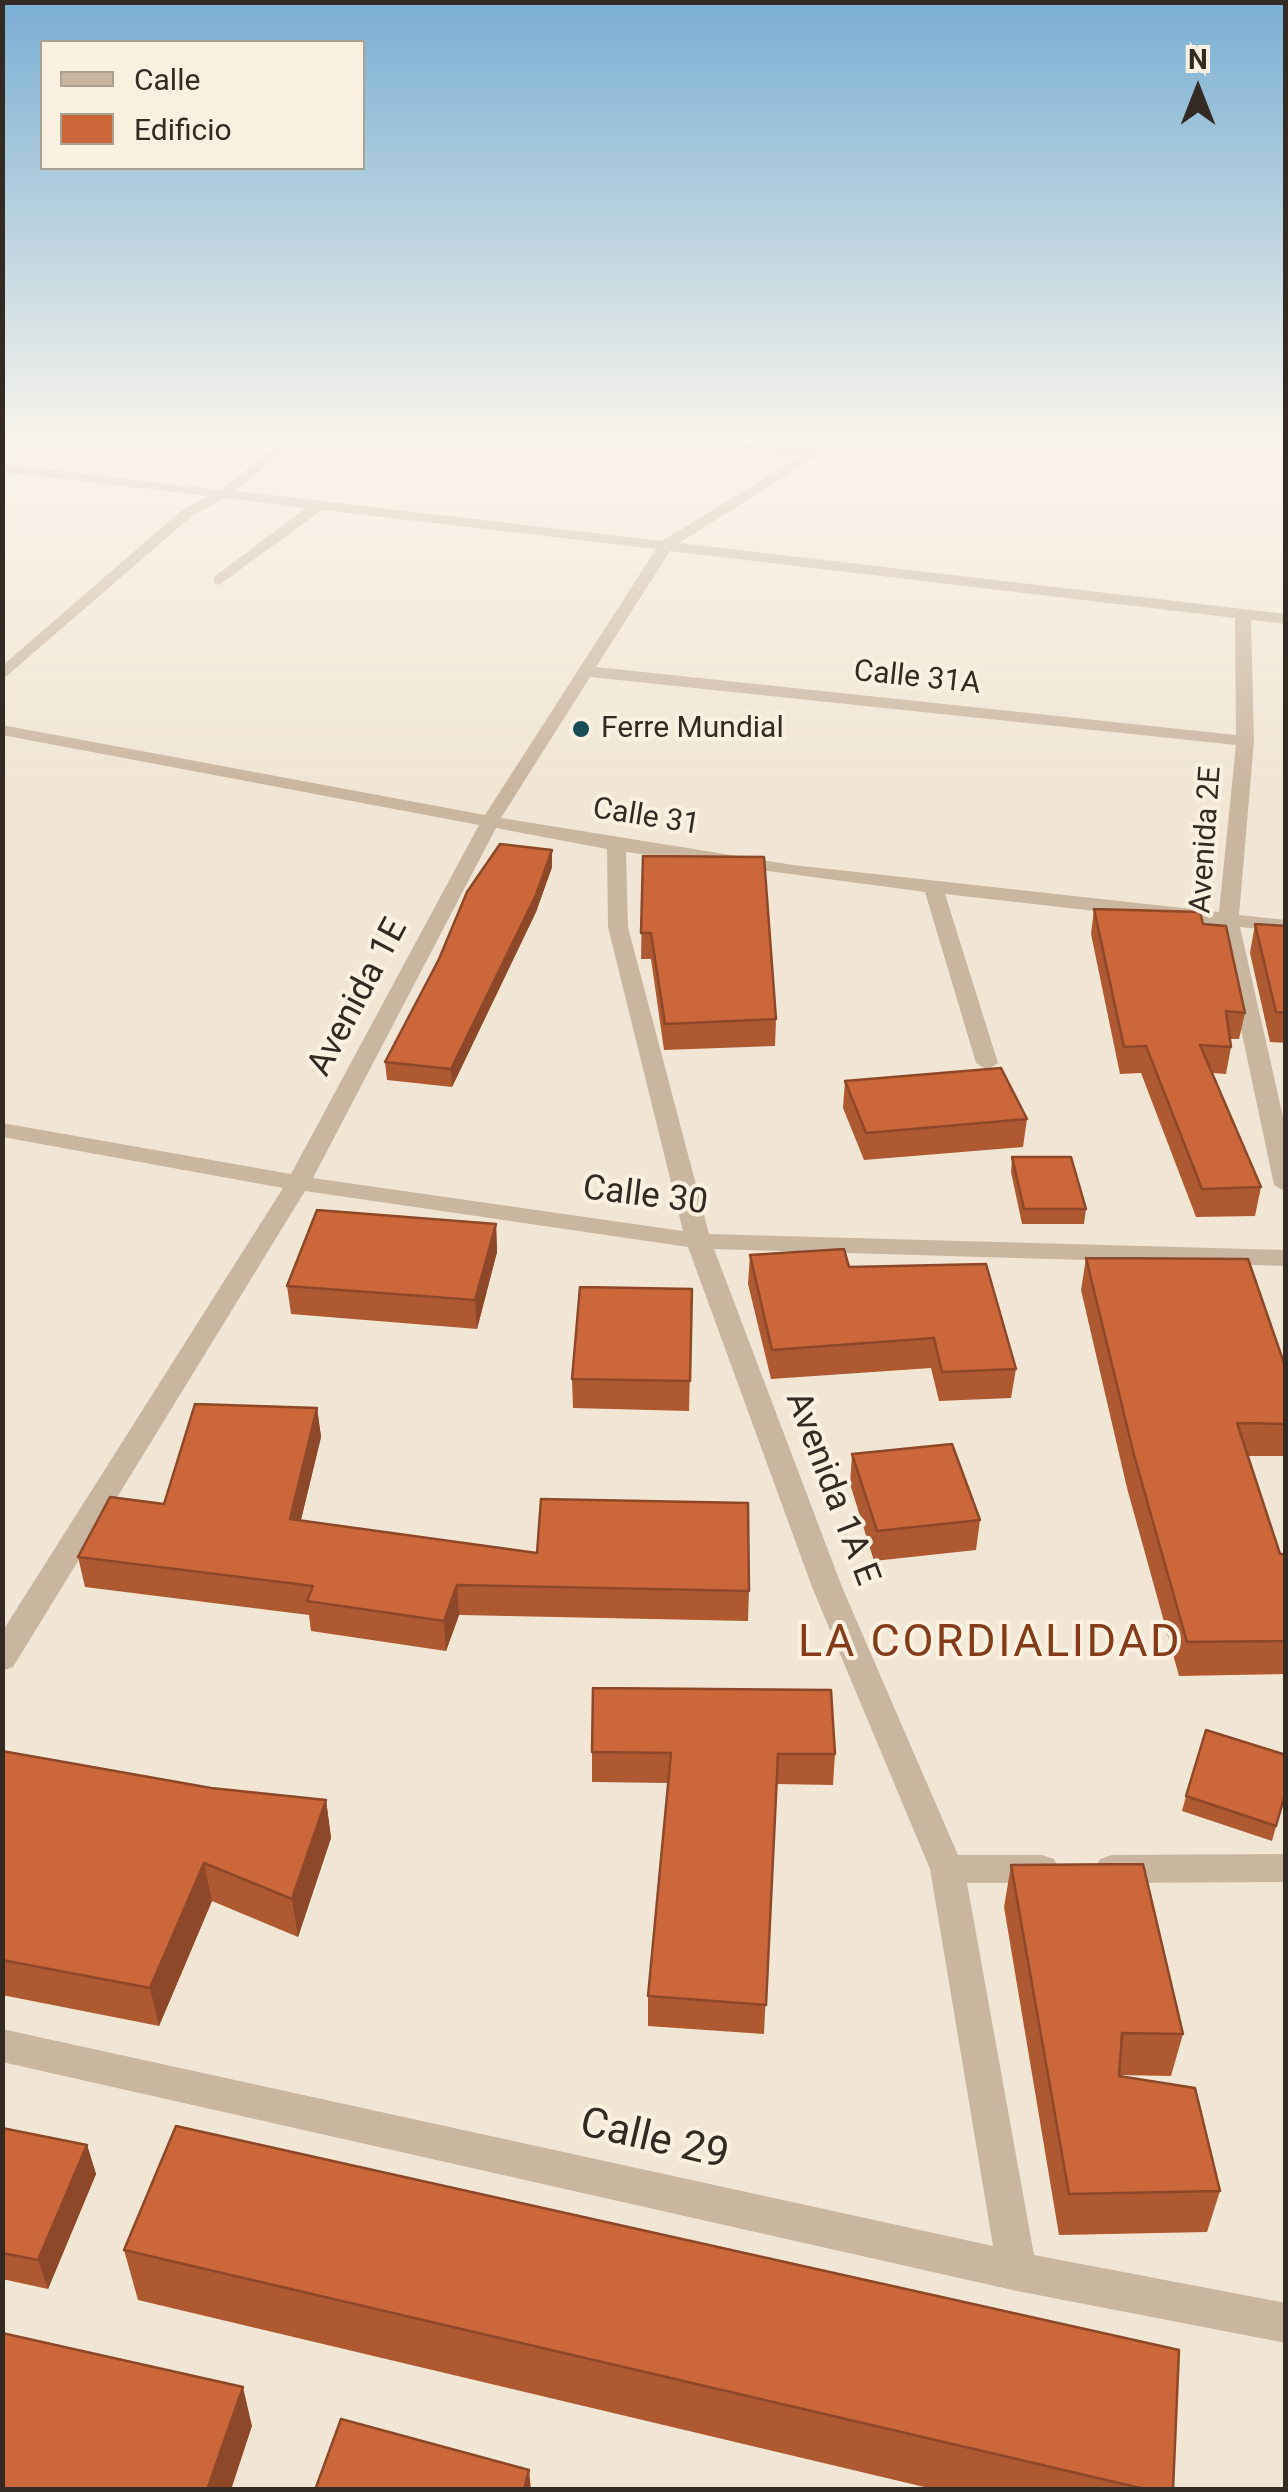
<!DOCTYPE html>
<style>
body{margin:0}
#map{position:relative;width:1288px;height:2492px;overflow:hidden;background:#f1e6d5;font-family:Roboto,sans-serif}
canvas{display:block}
.frame{position:absolute;inset:0;border:5px solid #332a24;pointer-events:none}
.legend{position:absolute;left:40px;top:40px;width:325px;height:130px;box-sizing:border-box;background:#f9f0e1;border:2px solid #aaa195;margin:0;padding:12px 18px;list-style:none;font-size:30px;color:#332a24}
.legend li{display:flex;align-items:center;gap:20px;height:50px}
.legend b{width:50px;border:2px solid #aaa195}
.north{position:absolute;left:1148px;top:40px;width:100px;height:100px;-webkit-text-stroke:8px #f9f0e1;paint-order:stroke;rotate:0deg;font-size:28px;font-weight:700;line-height:40px;text-align:center;color:#332a24}
.north::after{content:'';display:block;margin:auto;width:35px;height:45px;background:#332a24;clip-path:polygon(50% 0,100% 100%,50% 72%,0 100%)}
</style>
<div id="map">
<canvas width="1288" height="2492"></canvas>
<div class="frame"></div>
<ul class="legend">
<li><b style="height:12px;background:#c9b6a1"></b>Calle</li>
<li><b style="height:28px;background:#cb6739"></b>Edificio</li>
</ul>
<div class="north">N</div>
</div>
<script>
const c = document.querySelector('canvas').getContext('2d');
c.lineJoin = 'round';
const shape = rows => new Path2D(rows.map(r => 'M' + r).join(''));
function fillPath(path, color) { c.fillStyle = color; c.fill(path, 'evenodd'); }
function strokePath(path, color, width, dash) { c.strokeStyle = color; c.lineWidth = width; c.lineCap = dash ? 'butt' : 'round'; c.setLineDash(dash || []); c.stroke(path); }
function label(font, color, halo, rows, align = 'center') {
  c.font = font + ' Roboto,sans-serif'; c.lineWidth = 8; c.setLineDash([]); c.textBaseline = 'middle'; c.strokeStyle = halo; c.fillStyle = color; for (const [text, x, y, turn = 0] of rows) {
    c.save(); c.translate(x, y); c.rotate((+turn || 0) * Math.PI / 180); c.textAlign = isNaN(turn) ? turn : align; if (halo) c.strokeText(text, 0, 0); c.fillText(text, 0, 0); c.restore();
  }
}
fillPath(shape([
 [287,436,301,436,236,491,662,541,799,457,620,440,614,436,663,436,811,450,834,436,849,436,679,543,1286,614,1286,624,1251,620,1254,741,1239,915,1286,920,1286,932,1240,927,1286,1130,1286,1192,1274,1185,1219,925,945,894,998,1063,987,1070,976,1063,925,892,626,852,628,927,709,1234,1286,1250,1286,1266,714,1249,842,1587,958,1855,1042,1855,1054,1859,1059,1869,1054,1879,1042,1883,967,1883,1034,2255,1286,2303,1286,2343,1017,2291,2,2062,2,2029,993,2246,930,1869,812,1587,688,1247,305,1191,13,1667,2,1671,2,1632,283,1188,2,1137,2,1123,291,1174,479,825,2,735,2,725,485,815,656,549,322,510,219,585,214,583,214,577,306,508,225,498,192,516,2,680,2,666,182,510,208,496,2,472,2,464,221,490,287,436],
 [670,551,1235,618,1236,735,596,667,670,551],
 [590,677,1236,745,1219,912,793,865,501,818,590,677],
 [496,828,607,849,608,927,683,1231,313,1178,496,828],
 [1286,1854,1286,1882,1112,1883,1100,1879,1095,1869,1100,1859,1112,1855,1286,1854]
]), '#c9b6a1');
fillPath(shape([
 [643,856,776,1019,775,1046,664,1050,651,959,641,959],
 [552,867,536,912,452,1087,387,1080,385,1062],
 [1094,909,1203,924,1245,1013,1239,1039,1230,1039,1231,1047,1226,1074,1212,1073,1261,1187,1255,1216,1196,1217,1141,1073,1120,1074,1091,934],
 [1255,924,1286,926,1286,1043,1270,1042,1250,953],
 [845,1081,1027,1119,1023,1147,864,1160,843,1108],
 [1012,1157,1086,1209,1084,1224,1022,1224,1011,1172],
 [496,1224,497,1252,477,1329,291,1314,287,1286],
 [750,1255,849,1267,1016,1369,1011,1398,939,1401,931,1368,771,1379,748,1284],
 [1086,1258,1286,1369,1286,1456,1248,1456,1280,1554,1286,1554,1286,1674,1179,1676,1127,1488,1081,1290],
 [692,1289,689,1411,573,1408,572,1379],
 [317,1408,321,1437,301,1520,749,1591,748,1621,459,1615,446,1651,311,1631,309,1615,85,1587,78,1557],
 [852,1454,980,1520,976,1550,874,1561,850,1484],
 [2,1751,211,1788,326,1800,331,1838,298,1937,212,1901,159,2026,2,1995],
 [592,1752,835,1754,833,1785,776,1784,764,2034,648,2026,648,1996,668,1783,592,1782],
 [1286,1791,1272,1841,1182,1811,1186,1796],
 [1011,1865,1183,2034,1171,2076,1119,2075,1119,2076,1220,2191,1207,2232,1059,2235,1004,1907],
 [2,2128,87,2145,96,2174,48,2289,2,2279],
 [124,2250,1173,2490,937,2490,138,2300]
]), '#af5931');
fillPath(shape([
 [552,850,552,867,536,912,452,1087,451,1069],
 [496,1224,497,1252,477,1329,475,1300],
 [317,1408,321,1437,294,1548,290,1519],
 [457,1585,459,1615,446,1651,444,1621],
 [326,1800,331,1838,298,1937,292,1899],
 [204,1863,212,1901,159,2026,150,1988],
 [87,2145,96,2174,48,2289,38,2260],
 [243,2387,252,2426,231,2490,207,2490],
 [529,2470,531,2490,524,2490]
]), '#8e4828');
const building = shape([
 [500,844,552,850,536,895,451,1069,385,1062,439,959,467,892,500,844],
 [643,856,764,857,776,1019,665,1024,651,933,641,933,643,856],
 [1094,909,1200,912,1203,924,1226,926,1245,1013,1226,1011,1231,1047,1200,1045,1261,1187,1202,1189,1146,1046,1124,1047,1094,909],
 [1255,924,1286,926,1286,1013,1276,1012,1255,924],
 [1001,1068,1027,1119,866,1133,845,1081,1001,1068],
 [1012,1157,1071,1157,1086,1209,1024,1209,1012,1157],
 [317,1210,496,1224,475,1300,287,1286,317,1210],
 [844,1249,849,1267,986,1264,1016,1369,942,1372,934,1338,772,1350,750,1255,844,1249],
 [1086,1258,1248,1259,1286,1369,1286,1424,1237,1423,1280,1554,1286,1554,1286,1641,1187,1642,1134,1455,1086,1258],
 [580,1287,692,1289,690,1381,572,1379,580,1287],
 [195,1404,317,1408,290,1519,537,1553,541,1499,748,1503,749,1591,457,1585,444,1621,307,1601,313,1586,78,1557,110,1497,164,1504,195,1404],
 [952,1444,980,1520,877,1531,852,1454,952,1444],
 [593,1688,831,1690,835,1754,778,1754,766,2005,648,1996,671,1753,592,1752,593,1688],
 [1206,1730,1286,1755,1286,1791,1276,1826,1186,1796,1206,1730],
 [2,1751,211,1788,326,1800,292,1899,204,1863,150,1988,2,1960,2,1751],
 [1143,1864,1183,2034,1122,2033,1119,2076,1195,2088,1220,2191,1069,2194,1011,1865,1143,1864],
 [176,2126,1179,2350,1173,2490,1149,2490,124,2250,176,2126],
 [2,2128,87,2145,38,2260,2,2253,2,2128],
 [2,2333,243,2387,207,2490,2,2490,2,2333],
 [341,2419,529,2470,524,2490,315,2490,341,2419]
]);
fillPath(building, '#cb6739');
strokePath(building, '#8e4828', 2.5);
const sky = c.createLinearGradient(0, 0, 0, 785);
sky.addColorStop(0, '#79afd1');
sky.addColorStop(0.56, '#f9f4ec');
sky.addColorStop(1, '#f9f4ec00');
c.fillStyle = sky;
c.fillRect(0, 0, 1288, 785);
for (const [x, y, r, color] of [
 [581,729,10,"#184d55"]
]) { const dot = new Path2D(); dot.arc(x, y, r, 0, 2 * Math.PI); c.fillStyle = color; c.fill(dot); strokePath(dot, '#f9f0e1', 4); }
label('30px', '#332a24', '#f9f0e1', [
 ["Calle 31A",917,679,6],
 ["Calle 31",646,818,9],
 ["Avenida 2E",1207,840,-86]
]);
label('30px', '#332a24', '#f9f0e1', [
 ["Ferre Mundial",601,729]
], 'left');
label('35px', '#332a24', '#f9f0e1', [
 ["Avenida 1E",359,998,-62],
 ["Calle 30",645,1197,7],
 ["Avenida 1A E",831,1489,69]
]);
label('42px', '#332a24', '#f9f0e1', [
 ["Calle 29",654,2141,13]
]);
c.letterSpacing = '2.5px';
label('45px', '#853b1a', '#f9f0e1', [
 ["LA CORDIALIDAD",990,1645]
]);
c.letterSpacing = '0px';
</script>
